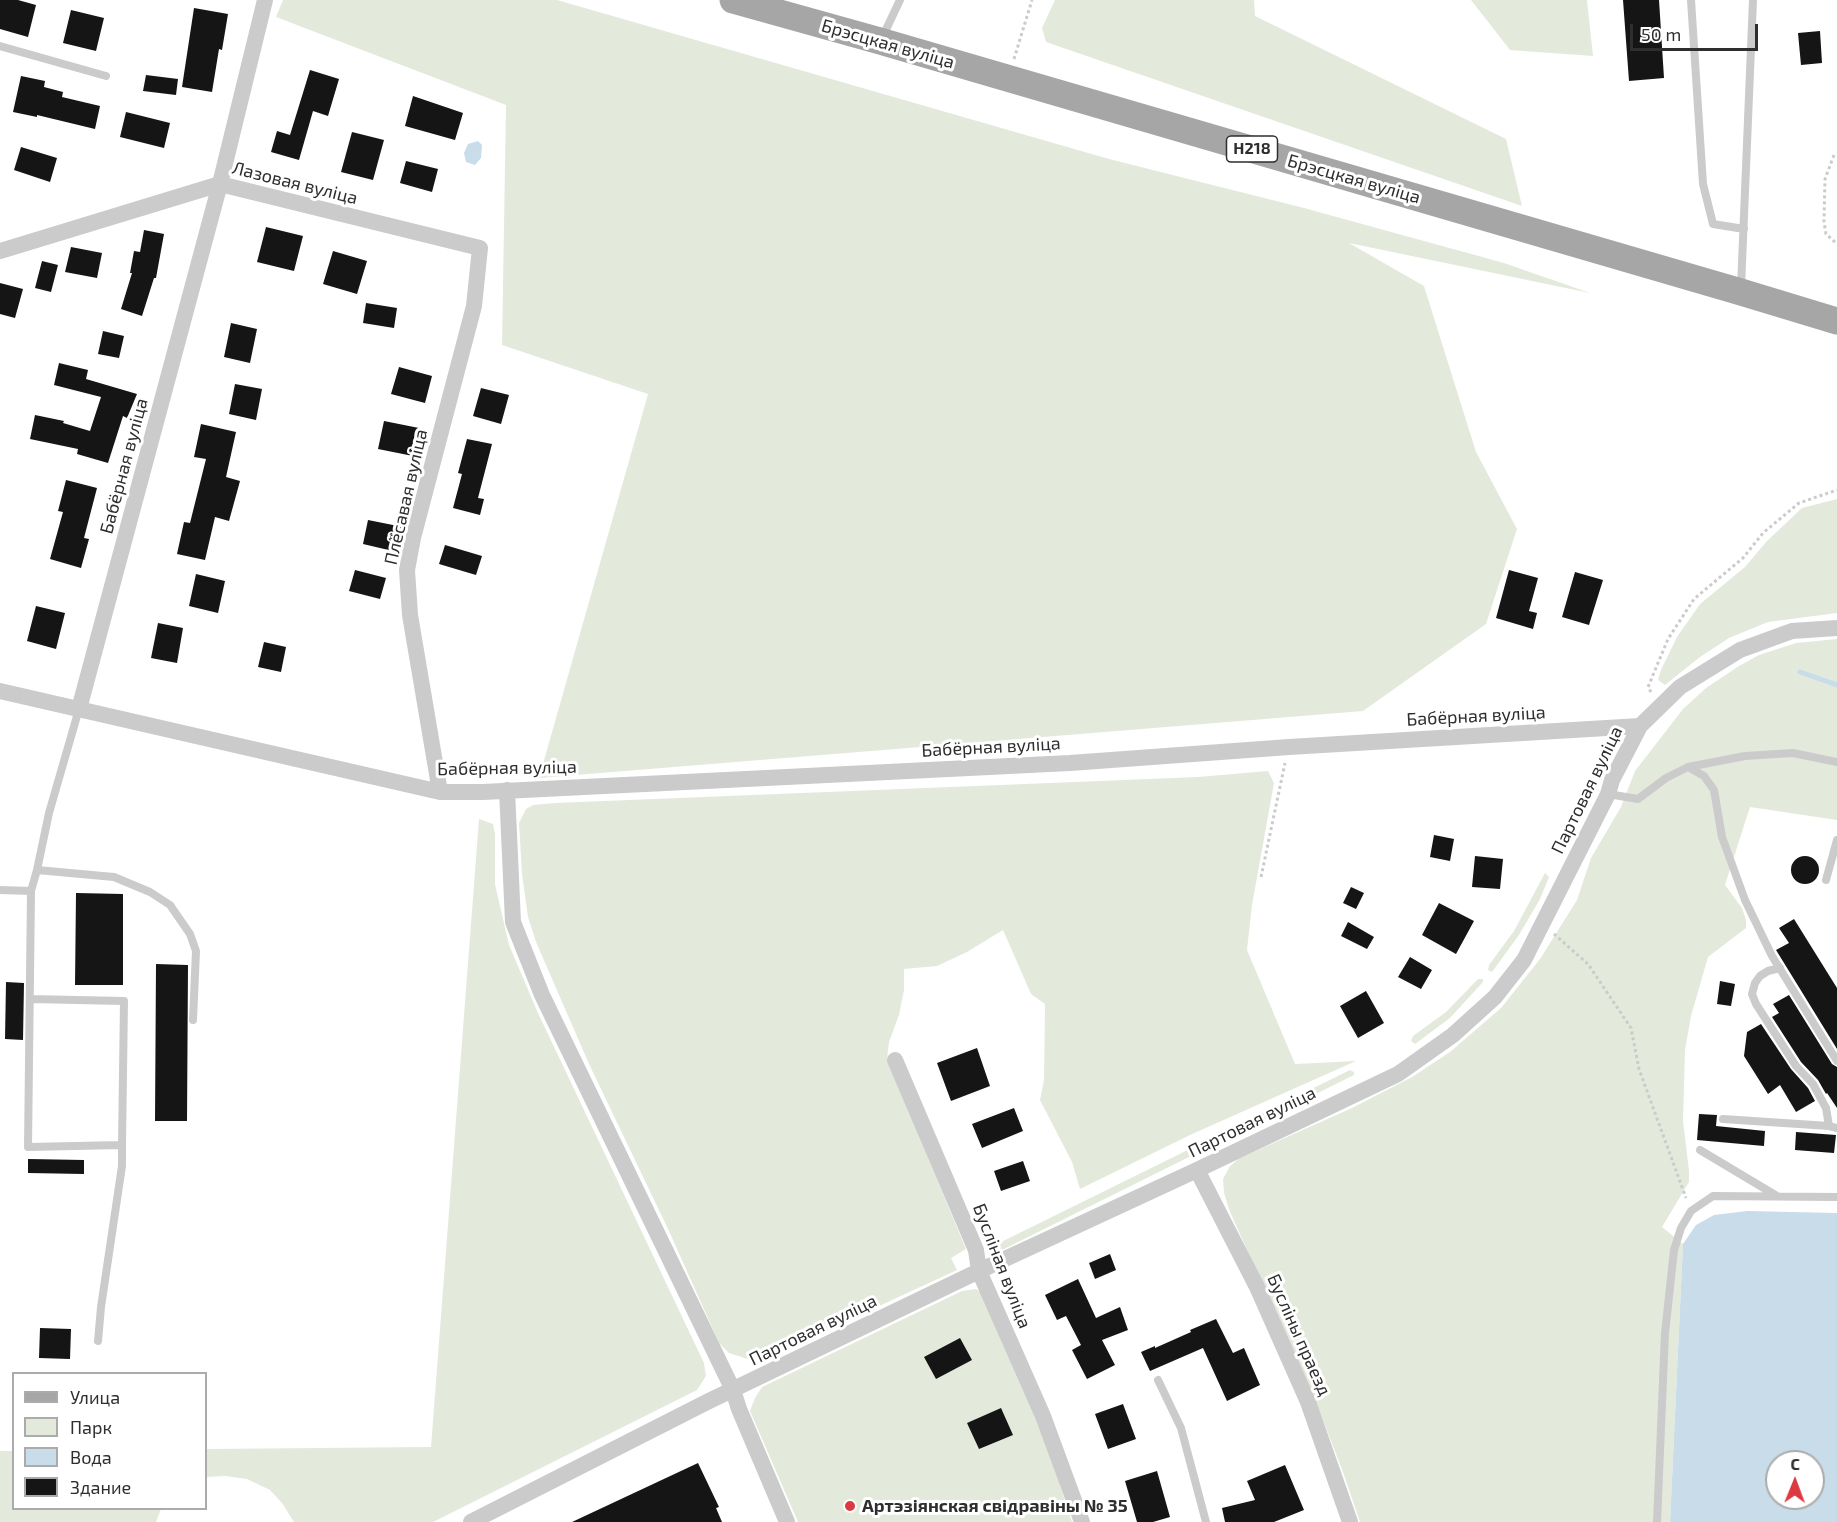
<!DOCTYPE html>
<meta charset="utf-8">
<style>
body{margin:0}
#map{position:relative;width:1837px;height:1522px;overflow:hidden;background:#fff;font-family:"Exo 2",sans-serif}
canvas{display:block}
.legend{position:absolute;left:12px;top:1372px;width:195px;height:138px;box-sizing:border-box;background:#fff;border:2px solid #ababab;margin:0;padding:8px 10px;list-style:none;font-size:18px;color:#2e2e2e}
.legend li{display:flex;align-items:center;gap:12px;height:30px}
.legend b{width:30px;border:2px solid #ababab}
.north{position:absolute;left:1765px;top:1450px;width:60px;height:60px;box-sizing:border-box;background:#fff;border:2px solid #ababab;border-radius:50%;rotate:1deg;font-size:16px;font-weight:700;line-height:24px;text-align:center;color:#2e2e2e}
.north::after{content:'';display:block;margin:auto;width:21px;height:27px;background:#db3a41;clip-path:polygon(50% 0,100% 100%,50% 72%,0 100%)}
.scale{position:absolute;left:1630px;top:24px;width:128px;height:27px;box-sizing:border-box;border:3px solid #2e2e2e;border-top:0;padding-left:8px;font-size:18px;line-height:21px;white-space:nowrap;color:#2e2e2e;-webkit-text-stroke:4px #fff;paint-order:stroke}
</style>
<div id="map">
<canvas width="1837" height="1522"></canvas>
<ul class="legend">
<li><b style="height:8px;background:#a6a6a6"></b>Улица</li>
<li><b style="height:16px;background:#e3eadc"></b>Парк</li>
<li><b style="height:16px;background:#c9dce9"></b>Вода</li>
<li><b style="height:16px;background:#151515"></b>Здание</li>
</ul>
<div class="north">С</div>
<div class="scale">50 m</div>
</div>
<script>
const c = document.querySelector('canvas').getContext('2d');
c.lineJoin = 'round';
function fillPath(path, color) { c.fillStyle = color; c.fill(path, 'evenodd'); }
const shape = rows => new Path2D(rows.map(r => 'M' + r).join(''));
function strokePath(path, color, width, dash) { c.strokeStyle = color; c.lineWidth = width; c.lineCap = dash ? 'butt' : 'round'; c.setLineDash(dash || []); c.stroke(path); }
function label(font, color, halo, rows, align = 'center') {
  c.font = font + ' "Exo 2",sans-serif'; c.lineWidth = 6; c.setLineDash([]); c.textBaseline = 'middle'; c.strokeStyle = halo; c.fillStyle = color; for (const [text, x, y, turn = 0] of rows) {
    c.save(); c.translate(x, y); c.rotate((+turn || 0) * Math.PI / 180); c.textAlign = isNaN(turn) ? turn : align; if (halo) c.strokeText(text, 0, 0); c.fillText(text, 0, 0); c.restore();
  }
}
fillPath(shape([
 [283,0,557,0,1109,159,1304,208,1504,263,1590,293,1349,243,1424,286,1476,452,1517,529,1486,624,1363,711,539,778,648,394,502,345,506,105,276,17],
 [1055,0,1254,0,1255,16,1506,139,1522,206,1046,42,1042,28],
 [1471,0,1587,0,1593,56,1510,50],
 [1837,499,1837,613,1768,622,1729,638,1700,657,1665,685,1658,680,1661,670,1677,637,1700,604,1745,567,1767,541,1802,508],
 [1837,639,1837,820,1750,807,1725,885,1742,908,1746,920,1746,928,1708,957,1691,1016,1685,1050,1683,1121,1689,1171,1689,1182,1662,1227,1683,1244,1670,1522,1360,1522,1343,1472,1317,1405,1230,1212,1224,1193,1223,1179,1230,1166,1240,1158,1352,1108,1412,1077,1450,1052,1501,1008,1540,959,1577,900,1591,858,1621,807,1635,771,1683,709,1706,688,1739,666,1759,655,1796,643],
 [1268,771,1274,783,1252,905,1247,950,1295,1064,1356,1061,1190,1135,1080,1189,1072,1162,1040,1100,1044,1080,1045,1004,1031,994,1003,930,967,952,937,966,904,969,904,990,899,1015,889,1042,887,1059,966,1249,951,1258,957,1270,769,1357,754,1361,729,1353,719,1343,669,1231,589,1064,536,942,528,917,522,874,519,823,526,809,533,805,555,803,1198,777],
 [479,819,493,824,495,834,495,884,509,945,538,1013,704,1363,706,1376,697,1390,433,1522,294,1522,282,1503,270,1490,247,1479,225,1476,206,1477,206,1449,431,1447],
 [1545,873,1549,877,1540,899,1519,935,1492,972,1488,970,1489,965,1514,931],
 [1478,979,1483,979,1483,982,1450,1018,1415,1044,1411,1041,1413,1036,1446,1012],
 [1350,1070,1354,1072,1354,1075,1004,1249,995,1251,987,1249],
 [976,1289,982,1293,1041,1427,1072,1522,798,1522,750,1411,755,1398,762,1387,962,1291],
 [0,1451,13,1451,14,1508,161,1509,156,1522,0,1522]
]), '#e3eadc');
fillPath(shape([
 [478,141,482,145,481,158,475,165,466,162,464,153,468,144],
 [1747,1211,1837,1213,1837,1522,1670,1522,1683,1244,1696,1225,1714,1215],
 [1777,1462,1813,1462,1813,1498,1777,1498]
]), '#c9dce9');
strokePath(shape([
 [1800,672,1837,685]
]), '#c9dce9', 5);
fillPath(shape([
 [0,0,18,0,36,5,28,37,0,29],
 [1623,0,1659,0,1664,78,1629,81],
 [194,8,228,14,222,50,219,49,212,92,182,87],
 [71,10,104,18,96,51,63,43],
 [1820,31,1822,63,1801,65,1798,33],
 [310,70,339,79,328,116,313,111,299,160,271,152,277,131,290,135],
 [146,75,178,79,176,95,143,91],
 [21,76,45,81,44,87,63,92,62,97,100,106,95,129,37,115,37,117,13,112],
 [413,96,463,113,455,140,405,126],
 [126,112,170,123,164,148,120,137],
 [352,132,384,140,373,180,341,172],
 [21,147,57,158,50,182,14,170],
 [406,161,438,169,432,192,400,183],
 [266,227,303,236,294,271,257,262],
 [144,230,164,234,156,278,154,278,142,316,121,309,132,273,130,273,134,251,140,252],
 [71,247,102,253,97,278,65,272],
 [333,251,367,261,357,294,323,284],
 [42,261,58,265,51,292,35,288],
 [0,283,23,289,15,318,0,314],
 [366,303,397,308,394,328,363,323],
 [231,323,257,329,250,363,224,357],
 [103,331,124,336,119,358,98,354],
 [59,363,88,370,86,379,137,394,127,418,123,416,108,463,77,454,78,449,30,439,35,415,64,421,63,423,90,431,101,397,54,385],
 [399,367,432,376,425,403,391,394],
 [235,384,262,389,256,420,229,414],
 [481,388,509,395,501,424,473,416],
 [384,421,419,428,413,456,378,449],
 [201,424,236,432,226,477,240,481,229,521,215,517,205,560,177,554,184,522,190,523,206,459,194,457],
 [467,439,492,444,478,498,484,499,480,515,453,508,462,474,458,473],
 [66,480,97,488,84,538,89,539,81,568,50,559,63,512,58,511],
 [368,520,403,527,397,552,363,544],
 [445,545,482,556,476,575,439,564],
 [355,570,386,578,380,599,349,591],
 [1509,570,1538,578,1529,611,1537,613,1533,629,1496,618],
 [1575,572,1603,580,1589,625,1562,617],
 [196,574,225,581,218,613,189,606],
 [36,606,65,613,56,649,27,641],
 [158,623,183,628,177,663,151,658],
 [264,642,286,647,281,672,258,667],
 [1434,835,1454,839,1450,861,1430,857],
 [1475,856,1503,859,1500,889,1472,887],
 '1791 870a14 14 0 1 1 28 0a14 14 0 1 1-28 0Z',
 [1351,887,1364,893,1356,909,1343,903],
 [76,893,123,894,123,985,75,985],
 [1439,903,1474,921,1456,954,1422,935],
 [1794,919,1837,988,1837,1049,1776,950,1789,943,1779,928],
 [1348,922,1374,937,1367,949,1341,936],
 [1410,957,1432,970,1421,989,1398,977],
 [156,964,188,965,187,1121,155,1121],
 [1720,981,1735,984,1731,1006,1717,1004],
 [6,982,24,983,23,1040,5,1039],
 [1366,991,1384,1023,1358,1038,1340,1006],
 [1789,995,1832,1064,1837,1067,1837,1108,1827,1093,1826,1094,1818,1080,1801,1062,1772,1017,1779,1013,1773,1004],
 [1761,1024,1791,1069,1808,1088,1815,1101,1796,1112,1780,1085,1768,1094,1744,1056,1747,1032],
 [977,1048,990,1086,951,1101,937,1063],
 [1014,1108,1023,1131,982,1148,972,1124],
 [1699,1114,1717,1115,1716,1126,1765,1131,1764,1146,1697,1140],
 [1796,1132,1836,1135,1834,1153,1795,1150],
 [28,1159,84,1160,84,1174,28,1173],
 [1023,1161,1030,1181,1001,1191,994,1171],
 [1110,1254,1116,1270,1095,1279,1089,1263],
 [1078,1279,1096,1318,1120,1307,1128,1330,1102,1340,1115,1365,1087,1379,1072,1350,1081,1345,1066,1316,1057,1320,1045,1295],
 [1216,1319,1233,1353,1244,1348,1260,1385,1227,1401,1203,1348,1150,1371,1141,1352,1155,1346,1155,1348,1191,1332,1190,1330],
 [40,1328,71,1329,70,1359,39,1358],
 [960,1338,972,1360,936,1379,924,1357],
 [1123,1404,1136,1439,1108,1449,1095,1414],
 [1001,1408,1013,1435,979,1449,967,1423],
 [698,1463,719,1507,716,1508,722,1522,572,1522],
 [1285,1465,1304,1510,1274,1522,1225,1522,1222,1508,1255,1500,1247,1481],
 [1157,1471,1170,1517,1153,1522,1137,1522,1125,1481]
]), '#151515');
strokePath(shape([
 [1014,59,1032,0],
 [1834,155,1825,179,1824,222,1826,234,1837,244],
 [1651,692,1648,687,1668,639,1694,599,1743,558,1763,533,1799,503,1837,490],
 [1261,877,1285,763],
 [1554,934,1588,964,1631,1028,1639,1069,1686,1198]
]), '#cbcbcb', 3, [3, 3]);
strokePath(shape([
 [1691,0,1703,184,1713,224,1744,229],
 [882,38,900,0],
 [0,46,106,76],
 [1741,287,1753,0],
 [79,709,49,813,37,870,31,891,28,1147,122,1145,122,1166,101,1307,98,1341],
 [1688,767,1704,776,1714,790,1722,837,1745,900,1772,956,1837,1061],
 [1608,794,1638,799,1666,778,1688,767,1745,756,1793,753,1837,762],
 [37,870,114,877,150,892,170,905,190,934,196,951,193,1020],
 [1826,880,1837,840],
 [0,890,31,891],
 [1780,968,1768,971,1760,976,1755,983,1752,994,1756,1004,1796,1066,1813,1084,1826,1108,1829,1126],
 [30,999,124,1001,122,1145],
 [1723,1119,1829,1126,1837,1128],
 [1700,1150,1777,1196],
 [1158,1380,1181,1428,1206,1522],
 [1657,1522,1665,1333,1674,1250,1681,1228,1691,1211,1713,1196,1837,1197]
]), '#cbcbcb', 8);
strokePath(shape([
 [0,251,220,184,480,248,474,306,413,538,407,570,410,615,440,792],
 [0,691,440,792,483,792,1070,763,1289,747,1640,726],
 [79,709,220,184,265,0],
 [507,790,513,922,542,995,733,1390,739,1409,787,1522],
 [895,1060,976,1250,979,1271,1043,1416,1082,1522],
 [1197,1170,1257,1287,1308,1402,1350,1522],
 [471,1522,709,1401,979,1271,1197,1170,1398,1074,1453,1035,1495,997,1524,960,1608,794,1612,780,1640,726,1680,687,1740,650,1792,631,1837,628]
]), '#cbcbcb', 16);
strokePath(shape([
 [733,0,880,41,1741,292,1837,321]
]), '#a6a6a6', 27);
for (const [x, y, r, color] of [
 [850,1506,6,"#db3a41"]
]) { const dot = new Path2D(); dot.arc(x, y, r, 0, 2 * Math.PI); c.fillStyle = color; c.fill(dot); strokePath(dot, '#fff', 2); }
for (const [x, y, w] of [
 [1252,149,51]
]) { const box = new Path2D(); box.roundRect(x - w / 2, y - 13, w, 26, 4.5); c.fillStyle = '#fff'; c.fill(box); strokePath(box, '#2e2e2e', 1.5); }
label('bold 16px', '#2e2e2e', null, [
 ["Н218",1252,149]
]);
label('18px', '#2e2e2e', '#fff', [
 ["Брэсцкая вуліца",888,44,16],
 ["Брэсцкая вуліца",1354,179,16],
 ["Лазовая вуліца",295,183,14],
 ["Бабёрная вуліца",124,466,-75],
 ["Плёсавая вуліца",406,497,-77],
 ["Бабёрная вуліца",1476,716,-3],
 ["Бабёрная вуліца",991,747,-3],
 ["Бабёрная вуліца",507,768,-1],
 ["Партовая вуліца",1587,790,-64],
 ["Партовая вуліца",1252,1122,-26],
 ["Бусліная вуліца",1002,1266,69],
 ["Партовая вуліца",813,1330,-26],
 ["Бусліны праезд",1299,1335,66]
]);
label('bold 18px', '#2e2e2e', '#fff', [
 ["Артэзіянская свідравіны № 35",862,1506]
], 'left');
</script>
